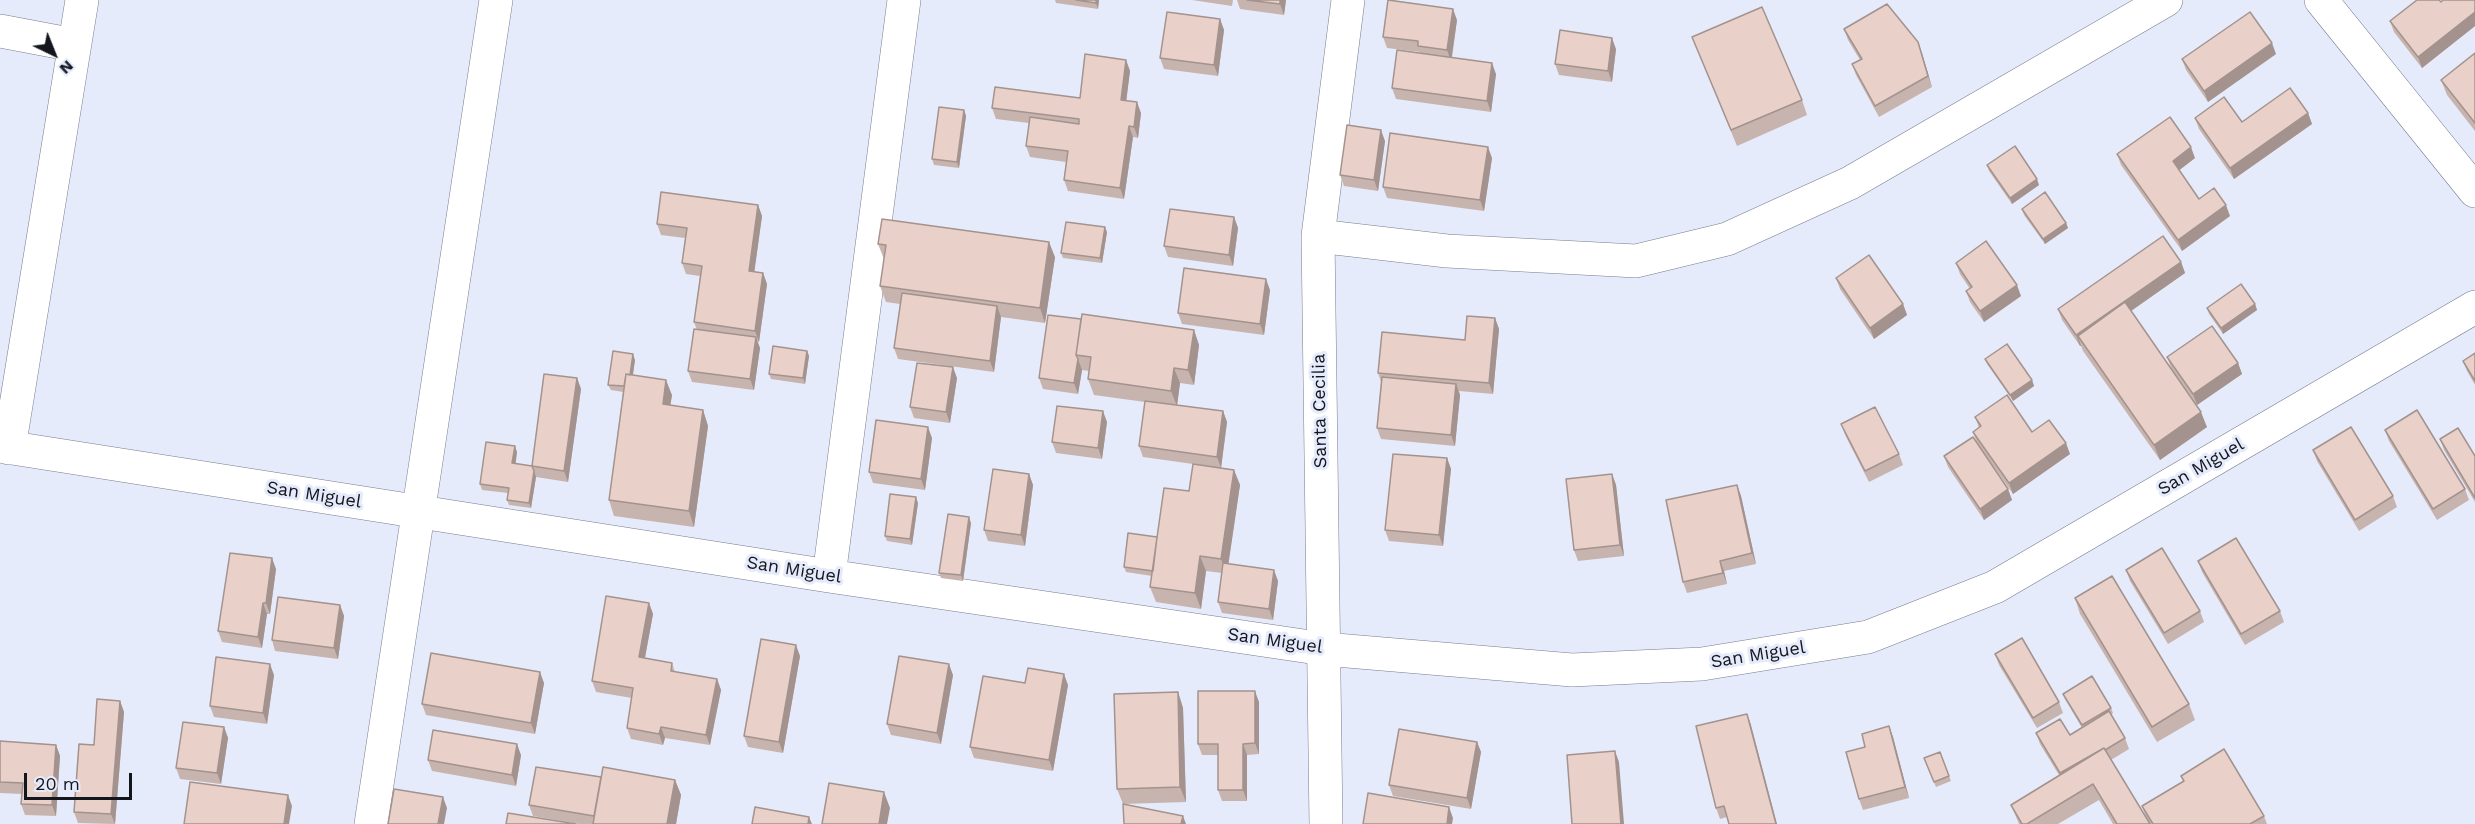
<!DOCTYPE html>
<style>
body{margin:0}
#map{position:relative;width:2475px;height:824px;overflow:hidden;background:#e6ebfc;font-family:"Work Sans",sans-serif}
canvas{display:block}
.north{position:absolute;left:24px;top:24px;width:60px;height:60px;-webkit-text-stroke:4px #e6ebfc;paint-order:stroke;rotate:137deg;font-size:16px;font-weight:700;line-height:24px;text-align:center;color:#14161d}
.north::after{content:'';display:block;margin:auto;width:21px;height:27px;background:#14161d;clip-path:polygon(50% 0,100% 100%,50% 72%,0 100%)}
.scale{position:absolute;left:24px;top:773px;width:108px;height:27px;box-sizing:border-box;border:3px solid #14161d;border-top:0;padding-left:8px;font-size:18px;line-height:21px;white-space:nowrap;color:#14161d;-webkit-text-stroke:4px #e6ebfc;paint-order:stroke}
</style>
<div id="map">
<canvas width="2475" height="824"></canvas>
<div class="north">N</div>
<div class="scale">20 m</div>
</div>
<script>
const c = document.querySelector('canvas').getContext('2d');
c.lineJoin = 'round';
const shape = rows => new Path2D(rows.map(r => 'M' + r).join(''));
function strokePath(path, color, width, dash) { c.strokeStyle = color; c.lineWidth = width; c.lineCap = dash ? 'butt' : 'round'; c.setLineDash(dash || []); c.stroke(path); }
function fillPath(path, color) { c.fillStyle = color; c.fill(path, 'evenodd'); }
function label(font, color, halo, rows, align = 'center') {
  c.font = font + ' "Work Sans",sans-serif'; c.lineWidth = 6; c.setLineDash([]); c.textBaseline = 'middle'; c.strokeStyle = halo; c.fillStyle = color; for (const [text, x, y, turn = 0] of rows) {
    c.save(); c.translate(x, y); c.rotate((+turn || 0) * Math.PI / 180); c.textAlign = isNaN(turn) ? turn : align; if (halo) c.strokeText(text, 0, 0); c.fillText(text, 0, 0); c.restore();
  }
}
const minor = shape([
 [2321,0,2475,191],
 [0,31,74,45],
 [1318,236,1447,251,1636,261,1727,239,1850,183,2166,0],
 [0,446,829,576,1324,649,1572,670,1702,664,1868,637,1995,587,2475,307],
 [9,448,82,0],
 [829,576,904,0],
 [371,824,496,0],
 [1326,824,1318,236,1348,0]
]);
strokePath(minor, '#777c8e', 34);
strokePath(minor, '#fff', 33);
fillPath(shape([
 [1055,0,1099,0,1098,9,1056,3],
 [1192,0,1233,0,1232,6],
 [1237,0,1286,0,1284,15,1240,9],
 [2475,0,2475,26,2422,68,2394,32,2390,21],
 [1220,19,1224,30,1218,76,1164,69,1160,58],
 [1457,20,1452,58,1496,74,1491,112,1396,99,1392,88,1421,54,1420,52,1387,48,1383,37],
 [1844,29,1918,42,1932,87,1879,117,1856,75,1852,64,1860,60,1848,40],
 [1692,37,1802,100,1807,115,1737,146],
 [1616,49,1612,82,1559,75,1555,64],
 [2475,53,2475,131,2447,95,2441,80],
 [2276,54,2208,102,2186,70,2182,59],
 [1126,60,1130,71,1126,101,1141,113,1138,138,1133,137,1124,199,1068,191,1064,180,1066,162,1030,157,1026,146,1029,123,996,119,992,108,1080,98],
 [964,110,966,116,959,168,934,165,932,159],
 [2308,113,2312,124,2234,179,2199,129,2195,118,2242,122],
 [1385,141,1378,191,1344,186,1340,175],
 [2117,154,2195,158,2179,170,2199,199,2230,216,2182,251,2121,165],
 [1492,158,1484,211,1387,198,1383,187],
 [1987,165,2039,185,2012,204,1989,171],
 [758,205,762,216,754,272,763,273,767,284,759,342,757,341,760,348,754,390,692,382,688,371,697,330,694,322,700,276,686,274,682,263,685,238,661,235,657,224],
 [2022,209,2066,223,2068,228,2045,244,2024,215],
 [1234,217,1238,228,1233,266,1168,257,1164,246],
 [1107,232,1102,263,1063,258,1061,253],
 [878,244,1055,257,1045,323,1001,317,994,372,898,359,894,348,900,304,886,302,880,286,884,259],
 [2181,262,2185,273,2131,311,2207,427,2160,460,2083,351,2081,346,2080,346,2062,320,2058,309],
 [1956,263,2021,296,1984,322,1970,302,1966,291,1970,289,1960,274],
 [1836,278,1903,304,1907,315,1874,339,1840,289],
 [1270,290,1264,335,1182,324,1178,313],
 [2255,304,2257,310,2223,334,2209,314,2207,308],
 [1495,318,1499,329,1493,394,1459,391,1460,395,1455,446,1381,439,1377,428,1381,382,1378,373,1465,340],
 [1081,319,1194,330,1199,345,1194,385,1180,383,1177,405,1223,411,1227,422,1221,468,1234,470,1240,485,1228,564,1278,581,1273,620,1222,613,1218,602,1222,573,1206,571,1201,609,1156,602,1150,587,1152,576,1126,572,1124,567,1157,537,1189,491,1193,464,1143,457,1139,446,1145,402,1094,395,1088,379,1089,371,1082,370,1078,394,1043,389,1039,378],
 [807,351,809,356,805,384,771,379,769,374],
 [2475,353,2475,385,2467,371,2463,361],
 [2167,357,2238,363,2242,374,2197,405,2171,368],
 [1985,359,2032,380,2034,386,2013,401,1987,364],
 [635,360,633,375,672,395,670,406,703,410,708,426,694,527,614,516,609,500,623,392,611,390,608,385],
 [577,378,581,389,568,482,536,477,531,508,509,505,507,500,508,493,482,490,480,484,517,452,515,463,532,466],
 [957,378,950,423,914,418,910,407],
 [1975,417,2032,432,2070,454,2013,494,1977,443,1973,432,1979,428],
 [1107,422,1102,459,1056,453,1052,442],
 [1841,424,1899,454,1903,465,1869,482,1845,435],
 [2385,430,2465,489,2469,500,2437,520,2389,441],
 [932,438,925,490,873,483,869,472],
 [2440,439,2475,456,2475,502,2444,450],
 [2313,450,2393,496,2397,507,2359,531,2317,461],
 [1944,456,2008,489,2012,500,1984,520,1948,467],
 [1447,458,1451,469,1443,546,1389,541,1385,530],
 [1029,474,1033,485,1025,546,988,541,984,530],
 [1612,474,1616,485,1624,556,1578,561,1574,550],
 [1737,485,1741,496,1756,564,1724,571,1727,584,1687,593,1683,582],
 [918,503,912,545,887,541,885,536],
 [971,523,963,581,941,578,939,573],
 [2198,561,2280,611,2284,622,2245,645,2202,572],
 [276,569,270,614,267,614,262,648,222,642,218,631],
 [2126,570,2200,611,2204,622,2168,644,2130,581],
 [2075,598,2189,704,2195,720,2157,742,2080,614],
 [649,603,653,614,645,658,672,663,675,672,717,679,721,690,710,745,665,738,663,745,631,739,627,728,632,698,596,692,592,681],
 [340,605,344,616,338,659,275,651,272,640],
 [1995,654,2059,702,2063,713,2037,728,1999,665],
 [800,656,783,753,748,747,744,736],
 [274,675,267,724,214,717,210,706],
 [953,675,941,744,891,735,887,724],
 [544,683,535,734,426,715,422,704],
 [1025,683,1068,685,1053,771,974,758,970,747],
 [1178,692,1183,708,1186,802,1123,804,1117,789],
 [2063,694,2111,708,2113,713,2111,715,2125,738,2129,749,2111,760,2150,824,2113,824,2099,800,2058,824,2019,824,2011,805,2059,775,2040,744,2036,733,2070,735,2082,728,2065,699],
 [120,701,124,712,115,824,78,823,74,812,94,745],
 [1259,702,1259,754,1247,755,1247,801,1222,801,1218,790,1218,755,1202,755,1198,744],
 [1747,714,1751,725,1727,817,1720,819,1716,808],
 [1889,726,1893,737,1909,798,1863,810,1859,799,1865,747],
 [224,727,228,738,221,784,180,779,176,768],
 [0,741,56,745,60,756,56,816,25,815,21,804,22,794,0,793],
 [1477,742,1481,752,1471,809,1393,796,1389,785],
 [1940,752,1951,781,1936,787,1924,758],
 [521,755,516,786,432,771,428,760],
 [2181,776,2264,816,2267,824,2150,824,2146,817,2142,806,2183,781],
 [601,777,675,780,681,795,676,824,579,824,533,816,529,805]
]), '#c8b4ae');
fillPath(shape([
 [1096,0,1099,0,1098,9,1096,3],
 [1280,0,1286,0,1284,15,1280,4],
 [1453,9,1457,20,1451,61,1447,50],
 [2475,12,2475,26,2422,68,2418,57],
 [1220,19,1224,30,1218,76,1214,65],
 [1612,38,1616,49,1612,82,1608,71],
 [1918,42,1922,53,1932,87,1928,76],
 [2272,43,2276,54,2208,102,2204,91],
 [1126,60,1130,71,1125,111,1121,100],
 [1492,63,1496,74,1491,112,1487,101],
 [1137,102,1141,113,1138,138,1134,127],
 [964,110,966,116,959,168,957,162],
 [2308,113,2312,124,2234,179,2230,168],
 [1129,126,1133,137,1124,199,1120,188],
 [1381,130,1385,141,1378,191,1374,180],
 [1488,147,1492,158,1484,211,1480,200],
 [2191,147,2195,158,2177,172,2173,161],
 [2037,179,2039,185,2012,204,2010,198],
 [758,205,762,216,753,282,749,271],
 [2226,205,2230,216,2182,251,2178,240],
 [1234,217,1238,228,1233,266,1229,255],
 [2066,223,2068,228,2045,244,2043,239],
 [1105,227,1107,232,1102,263,1100,258],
 [1049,242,1055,257,1045,323,1040,308],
 [2181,262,2185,273,2084,344,2078,336,2081,346,2080,346,2076,335],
 [763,273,767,284,759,342,755,331],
 [1266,279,1270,290,1264,335,1260,324],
 [2017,285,2021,296,1984,322,1980,311],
 [1903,304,1907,315,1874,339,1870,328],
 [2255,304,2257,310,2223,334,2221,328],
 [997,306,1001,317,994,372,990,361],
 [1495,318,1499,329,1493,394,1489,383],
 [1194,330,1199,345,1194,385,1188,370],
 [756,337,760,348,754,390,750,379],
 [807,351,809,356,805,384,803,378],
 [633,354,635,360,630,393,628,387],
 [1078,359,1082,370,1078,394,1074,383],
 [2238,363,2242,374,2197,405,2193,394],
 [953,367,957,378,950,423,946,412],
 [1174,368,1180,383,1177,406,1171,391],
 [577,378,581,389,568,482,564,471],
 [666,380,672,395,668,420,663,404],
 [2032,380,2034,386,2013,401,2010,395],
 [1456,384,1460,395,1455,446,1451,435],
 [703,410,708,426,694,527,689,511],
 [1103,411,1107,422,1102,459,1098,448],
 [1223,411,1227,422,1221,468,1217,457],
 [2201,412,2207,427,2160,460,2154,445],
 [928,427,932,438,925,490,921,479],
 [2066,443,2070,454,2013,494,2009,483],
 [515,446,517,452,515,469,512,463],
 [1447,458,1451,469,1443,546,1439,535],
 [1234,470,1240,485,1227,574,1221,559],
 [534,471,536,477,531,508,529,503],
 [1029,474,1033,485,1025,546,1021,535],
 [1612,474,1616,485,1624,556,1620,545],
 [1737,485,1741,496,1756,564,1752,553],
 [2008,489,2012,500,1984,520,1980,509],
 [916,497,918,503,912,545,910,539],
 [969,517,971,523,963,581,961,575],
 [1200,556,1206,571,1201,609,1195,593],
 [272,558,276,569,270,614,266,603],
 [1720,561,1724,571,1727,584,1723,573],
 [1274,570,1278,581,1273,620,1269,609],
 [263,603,267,614,262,648,258,637],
 [649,603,653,614,643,668,639,657],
 [340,605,344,616,338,659,334,648],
 [796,645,800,656,783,753,779,742],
 [270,664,274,675,267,724,263,713],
 [949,664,953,675,941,744,937,733],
 [540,672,544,683,535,734,531,723],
 [1064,674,1068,685,1053,771,1049,760],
 [717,679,721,690,710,745,706,735],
 [1255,691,1259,702,1259,754,1255,743],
 [1178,692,1183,708,1186,802,1180,787],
 [120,701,124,712,115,824,111,814],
 [1747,714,1751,725,1777,824,1776,824],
 [1889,726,1893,737,1909,798,1905,787],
 [224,727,228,738,221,784,217,773],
 [661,727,665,738,663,745,659,734],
 [1477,742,1481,752,1471,809,1467,798],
 [517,744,521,755,516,786,512,775],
 [1243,744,1247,755,1247,801,1243,790],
 [56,745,60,756,56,816,52,805],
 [1615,751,1619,762,1624,824,1621,824],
 [675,780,681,795,676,824,667,824],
 [884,792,890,808,887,824,879,824],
 [288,795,292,806,289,824,284,824],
 [443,797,447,808,444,824,438,824],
 [1449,807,1453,818,1452,824,1447,824],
 [1183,816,1186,824,1181,824],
 [809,817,812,824,808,824]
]), '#a3928d');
const building = shape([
 [1076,0,1096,0,1096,3,1076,0],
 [1247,0,1280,0,1280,4,1247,0],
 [1388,0,1453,9,1447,50,1418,46,1418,41,1383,37,1388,0],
 [2417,0,2439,0,2441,2,2443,0,2475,0,2475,12,2418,57,2390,21,2417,0],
 [1887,4,1918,42,1928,76,1875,106,1852,64,1862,59,1844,29,1887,4],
 [1762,7,1802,100,1731,130,1692,37,1762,7],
 [1167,12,1220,19,1214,65,1160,58,1167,12],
 [2250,12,2272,43,2204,91,2182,59,2250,12],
 [1560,30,1612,38,1608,71,1555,64,1560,30],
 [1397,50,1492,63,1487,101,1392,88,1397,50],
 [2475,53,2475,123,2441,80,2475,53],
 [1085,54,1126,60,1121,100,1137,102,1134,127,1129,126,1120,188,1064,180,1068,151,1026,146,1030,117,1079,124,1079,119,992,108,995,87,1080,98,1085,54],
 [2290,88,2308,113,2230,168,2195,118,2224,97,2242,122,2290,88],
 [939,107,964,110,957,162,932,159,939,107],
 [2170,117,2191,147,2173,161,2199,199,2214,188,2226,205,2178,240,2117,154,2170,117],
 [1347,125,1381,130,1374,180,1340,175,1347,125],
 [1390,133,1488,147,1480,200,1383,187,1390,133],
 [2015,146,2037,179,2010,198,1987,165,2015,146],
 [661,192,758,205,749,271,763,273,755,331,694,322,702,266,682,263,687,228,657,224,661,192],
 [2045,192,2066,223,2043,239,2022,209,2045,192],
 [1170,209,1234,217,1229,255,1164,246,1170,209],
 [882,219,1049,242,1040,308,880,286,886,245,878,244,882,219],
 [1066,222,1105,227,1100,258,1061,253,1066,222],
 [2163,236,2181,262,2076,335,2058,309,2163,236],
 [1986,241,2017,285,1980,311,1966,291,1972,287,1956,263,1986,241],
 [1869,255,1903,304,1870,328,1836,278,1869,255],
 [1184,268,1266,279,1260,324,1178,313,1184,268],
 [2241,284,2255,304,2221,328,2207,308,2241,284],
 [902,293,997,306,990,361,894,348,902,293],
 [2125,302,2201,412,2154,445,2078,336,2125,302],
 [1082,314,1194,330,1188,370,1174,368,1171,391,1088,379,1091,357,1076,355,1082,314],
 [1048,315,1081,319,1076,355,1078,359,1074,383,1039,378,1048,315],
 [1467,316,1495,318,1489,383,1378,373,1382,332,1465,340,1467,316],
 [2212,326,2238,363,2193,394,2167,357,2212,326],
 [694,329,756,337,750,379,688,371,694,329],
 [2007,344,2032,380,2010,395,1985,359,2007,344],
 [773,346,807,351,803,378,769,374,773,346],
 [613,351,633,354,630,375,626,374,624,386,608,385,613,351],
 [2475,353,2475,381,2463,361,2475,353],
 [917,363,953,367,946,412,910,407,917,363],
 [544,374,577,378,564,471,532,466,544,374],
 [626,374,666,380,663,404,703,410,689,511,609,500,626,374],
 [1382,377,1456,384,1451,435,1377,428,1382,377],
 [2007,395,2032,432,2049,420,2066,443,2009,483,1973,432,1981,426,1975,417,2007,395],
 [1145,401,1223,411,1217,457,1139,446,1145,401],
 [1057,406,1103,411,1098,448,1052,442,1057,406],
 [1875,407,1899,454,1865,471,1841,424,1875,407],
 [2417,410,2465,489,2433,509,2385,430,2417,410],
 [876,420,928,427,921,479,869,472,876,420],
 [2351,427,2393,496,2355,520,2313,450,2351,427],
 [2458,428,2475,456,2475,498,2440,439,2458,428],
 [1973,437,2008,489,1980,509,1944,456,1973,437],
 [486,442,515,446,512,463,532,466,534,471,529,503,507,500,509,488,480,484,486,442],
 [1393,454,1447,458,1439,535,1385,530,1393,454],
 [1193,464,1234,470,1221,559,1200,556,1195,593,1150,587,1164,488,1189,491,1193,464],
 [993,469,1029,474,1021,535,984,530,993,469],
 [1612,474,1620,545,1574,550,1566,479,1612,474],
 [1737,485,1752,553,1720,561,1723,573,1683,582,1666,500,1737,485],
 [890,494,916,497,910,539,885,536,890,494],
 [948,514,969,517,961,575,939,573,948,514],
 [1128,533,1157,537,1153,571,1124,567,1128,533],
 [2236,538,2280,611,2241,634,2198,561,2236,538],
 [2162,548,2200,611,2164,633,2126,570,2162,548],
 [230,553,272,558,266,603,263,603,258,637,218,631,230,553],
 [1223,563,1274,570,1269,609,1218,602,1223,563],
 [2112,576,2189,704,2152,727,2075,598,2112,576],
 [606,596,649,603,639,657,672,663,671,671,717,679,706,735,661,727,659,734,627,728,633,688,592,681,606,596],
 [278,597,340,605,334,648,272,640,278,597],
 [2022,638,2059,702,2033,718,1995,654,2022,638],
 [761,639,796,645,779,742,744,736,761,639],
 [431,653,540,672,531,723,422,704,431,653],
 [899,656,949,664,937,733,887,724,899,656],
 [216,657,270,664,263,713,210,706,216,657],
 [1028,668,1064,674,1049,760,970,747,983,676,1025,683,1028,668],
 [2092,676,2111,708,2082,725,2063,694,2092,676],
 [1198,691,1255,691,1255,743,1243,744,1243,790,1218,790,1218,744,1198,744,1198,691],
 [1178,692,1180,787,1117,789,1114,694,1178,692],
 [97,699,120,701,111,814,74,812,79,744,94,745,97,699],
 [2109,711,2125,738,2105,750,2104,748,2060,773,2036,733,2060,719,2070,735,2109,711],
 [1747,714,1776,824,1729,824,1724,806,1716,808,1696,726,1747,714],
 [183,722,224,727,217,773,176,768,183,722],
 [1889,726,1905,787,1859,799,1846,752,1865,747,1862,734,1889,726],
 [1399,729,1477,742,1467,798,1389,785,1399,729],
 [433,730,517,744,512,775,428,760,433,730],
 [0,741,56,745,52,805,21,804,23,783,0,782,0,741],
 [2104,748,2150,824,2117,824,2093,784,2027,824,2022,824,2011,805,2104,748],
 [2224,749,2264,816,2250,824,2153,824,2142,806,2184,781,2181,776,2224,749],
 [1615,751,1621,824,1572,824,1567,755,1615,751],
 [1940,752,1949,776,1934,782,1924,758,1940,752],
 [536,767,601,777,594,816,529,805,536,767],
 [603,767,675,780,667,824,593,824,603,767],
 [190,782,288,795,284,824,184,824,190,782],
 [829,783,884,792,879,824,822,824,829,783],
 [394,789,443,797,438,824,388,824,394,789],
 [1368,793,1449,807,1447,824,1363,824,1368,793],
 [1123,804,1183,816,1181,824,1124,824,1123,804],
 [755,807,809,817,808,824,752,824,755,807],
 [508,813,576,824,506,824,508,813]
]);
fillPath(building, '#e9d1ca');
strokePath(building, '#a3928d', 1.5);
label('18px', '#14161d', '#e6ebfc', [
 ["Santa Cecilia",1320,411,-91],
 ["San Miguel",2201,467,-30],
 ["San Miguel",314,495,9],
 ["San Miguel",794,570,9],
 ["San Miguel",1275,641,8],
 ["San Miguel",1758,655,-9]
]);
</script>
